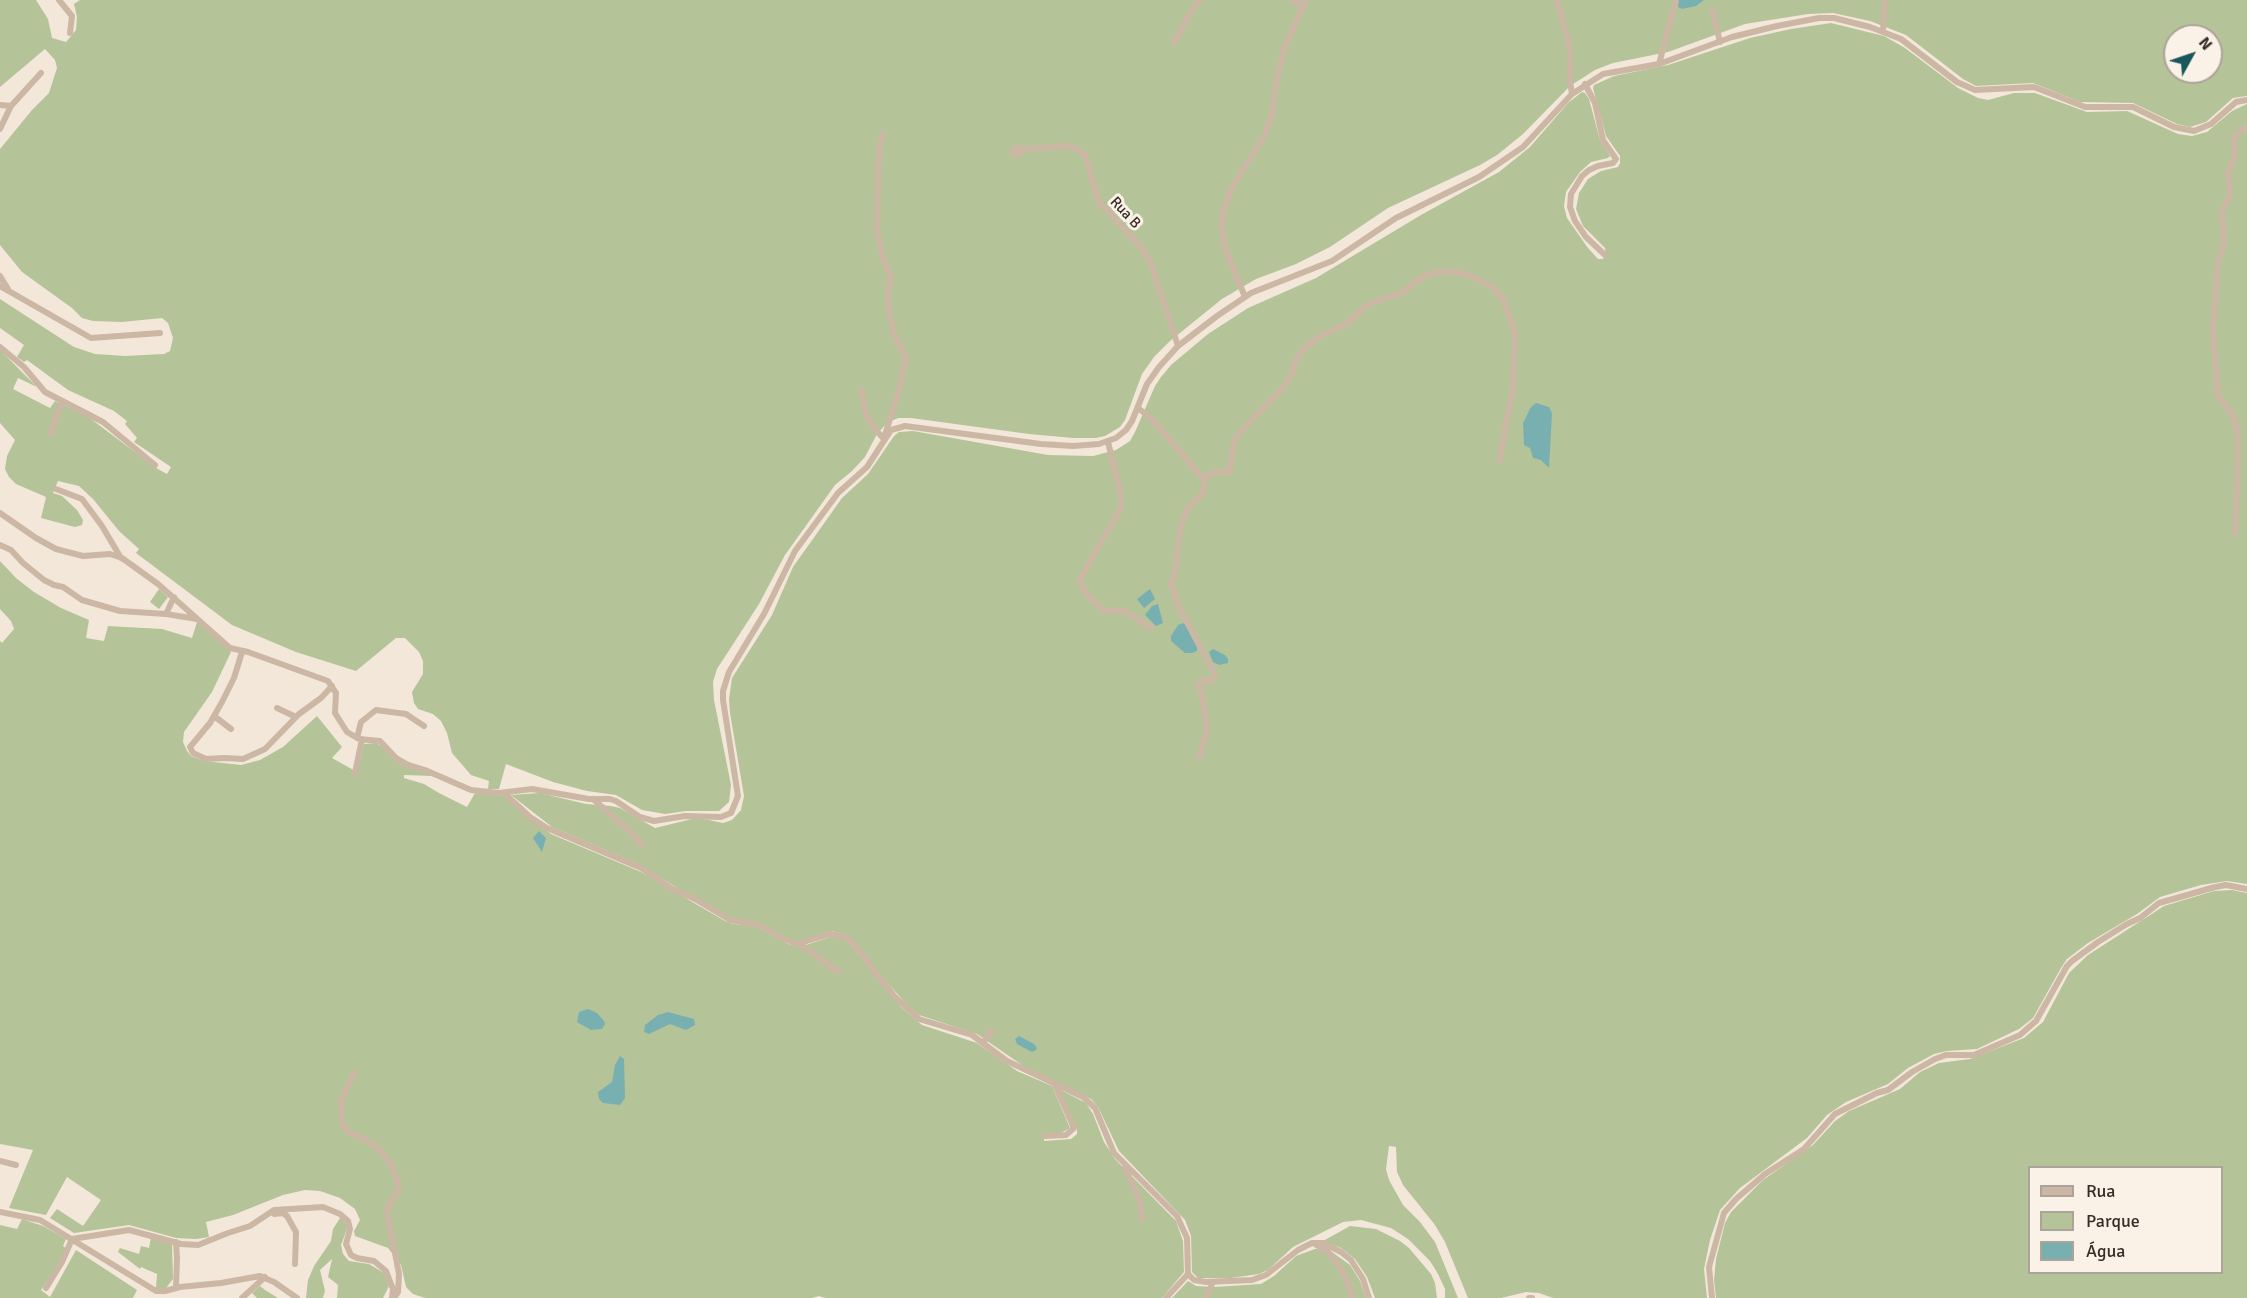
<!DOCTYPE html>
<meta charset="utf-8">
<style>
body{margin:0}
#map{position:relative;width:2247px;height:1298px;overflow:hidden;background:#f3e7da;font-family:Signika,sans-serif}
canvas{display:block}
.legend{position:absolute;left:2028px;top:1166px;width:195px;height:108px;box-sizing:border-box;background:#faf2e7;border:2px solid #aca39a;margin:0;padding:8px 10px;list-style:none;font-size:18px;color:#372c27}
.legend li{display:flex;align-items:center;gap:12px;height:30px}
.legend b{width:30px;border:2px solid #aca39a}
.north{position:absolute;left:2163px;top:24px;width:60px;height:60px;box-sizing:border-box;background:#faf2e7;border:2px solid #aca39a;border-radius:50%;rotate:50deg;font-size:16px;font-weight:700;line-height:24px;text-align:center;color:#372c27}
.north::after{content:'';display:block;margin:auto;width:21px;height:27px;background:#1a575b;clip-path:polygon(50% 0,100% 100%,50% 72%,0 100%)}
</style>
<div id="map">
<canvas width="2247" height="1298"></canvas>
<ul class="legend">
<li><b style="height:8px;background:#ccb7a5"></b>Rua</li>
<li><b style="height:16px;background:#b5c399"></b>Parque</li>
<li><b style="height:16px;background:#78b0b2"></b>Água</li>
</ul>
<div class="north">N</div>
</div>
<script>
const c = document.querySelector('canvas').getContext('2d');
c.lineJoin = 'round';
function fillPath(path, color) { c.fillStyle = color; c.fill(path, 'evenodd'); }
const shape = rows => new Path2D(rows.map(r => 'M' + r).join(''));
function strokePath(path, color, width, dash) { c.strokeStyle = color; c.lineWidth = width; c.lineCap = dash ? 'butt' : 'round'; c.setLineDash(dash || []); c.stroke(path); }
function label(font, color, halo, rows, align = 'center') {
  c.font = font + ' Signika,sans-serif'; c.lineWidth = 6; c.setLineDash([]); c.textBaseline = 'middle'; c.strokeStyle = halo; c.fillStyle = color; for (const [text, x, y, turn = 0] of rows) {
    c.save(); c.translate(x, y); c.rotate((+turn || 0) * Math.PI / 180); c.textAlign = isNaN(turn) ? turn : align; if (halo) c.strokeText(text, 0, 0); c.fillText(text, 0, 0); c.restore();
  }
}
fillPath(shape([
 [0,0,36,0,48,19,52,38,66,42,76,30,77,17,74,4,80,0,2247,0,2247,96,2233,98,2206,122,2190,127,2177,124,2133,103,2080,102,2033,83,1976,86,1963,79,1906,35,1870,21,1833,13,1808,14,1745,24,1668,52,1613,63,1595,70,1570,86,1523,134,1497,155,1480,165,1388,208,1330,247,1296,264,1256,279,1222,299,1170,341,1154,357,1142,374,1125,420,1120,427,1105,436,1096,438,1073,438,1029,434,911,418,898,418,887,423,877,434,865,457,852,471,835,485,785,555,759,604,717,669,713,682,714,700,731,785,729,802,719,811,686,811,665,814,642,810,616,795,587,791,553,782,506,764,499,789,488,789,489,781,471,775,452,753,447,733,441,721,433,714,418,709,414,703,412,692,423,674,423,661,419,652,405,638,396,638,356,671,296,652,232,625,136,553,139,549,119,531,93,499,79,486,58,481,53,493,62,496,77,510,83,520,82,525,75,527,41,518,46,497,16,484,9,477,5,469,7,456,15,440,0,423,0,350,37,387,18,378,13,389,50,408,55,401,87,416,156,468,167,474,171,467,134,442,137,438,125,424,127,421,114,411,68,390,27,360,24,362,17,357,24,345,0,328,0,299,74,347,95,354,125,356,164,354,170,351,173,338,168,323,162,318,122,322,93,321,82,318,72,308,22,272,0,245,0,149,32,110,49,93,57,68,55,60,45,49,0,87],
 [2175,36,2211,36,2211,72,2175,72],
 [1831,23,1884,36,1905,48,1958,88,1978,98,1988,100,2014,93,2035,93,2087,112,2127,111,2178,134,2192,136,2207,132,2232,111,2247,104,2247,884,2227,881,2201,885,2160,897,2137,914,2088,943,2067,959,2061,968,2033,1018,2019,1029,1977,1049,1947,1051,1934,1054,1908,1068,1888,1084,1846,1102,1827,1115,1807,1138,1740,1188,1720,1210,1710,1240,1704,1269,1707,1298,1553,1298,1539,1293,1526,1292,1501,1298,1468,1298,1445,1242,1435,1225,1403,1185,1397,1172,1396,1147,1389,1146,1386,1169,1389,1180,1403,1205,1420,1222,1435,1242,1458,1298,1445,1298,1445,1289,1438,1274,1430,1261,1408,1239,1391,1228,1361,1220,1343,1222,1293,1247,1268,1270,1259,1274,1231,1278,1198,1278,1192,1272,1191,1236,1185,1220,1119,1151,1098,1107,1091,1099,1022,1065,977,1034,919,1015,910,1008,842,933,831,931,799,942,724,916,636,863,552,827,511,795,540,793,586,804,611,806,620,808,655,828,692,819,704,819,723,823,732,820,741,810,744,796,730,713,729,699,732,678,772,615,793,567,842,498,868,474,894,436,899,432,913,431,1048,455,1093,456,1116,450,1130,441,1135,432,1155,386,1161,377,1171,365,1208,334,1248,308,1316,278,1421,215,1499,172,1530,147,1568,103,1582,92,1585,93,1589,99,1600,140,1610,156,1608,158,1591,162,1580,172,1566,192,1564,206,1567,218,1588,248,1598,259,1603,259,1606,255,1605,248,1583,226,1576,209,1579,193,1588,179,1601,171,1618,167,1620,163,1620,156,1606,136,1593,88,1594,85,1614,76,1668,65,1750,38,1791,29],
 [0,561,16,578,34,592,61,608,89,620,86,638,104,641,108,626,162,629,192,638,197,622,231,652,212,692,184,732,183,742,187,751,191,756,204,761,241,765,260,760,283,747,317,716,342,747,332,758,357,772,364,744,376,743,433,776,404,775,404,778,424,784,439,793,467,807,475,793,504,796,551,834,641,872,725,921,733,924,755,926,788,944,800,947,833,936,842,938,850,944,901,1007,922,1025,977,1043,1017,1071,1052,1086,1070,1128,1059,1134,1044,1135,1044,1141,1071,1139,1077,1134,1077,1128,1059,1089,1086,1103,1093,1114,1104,1142,1115,1159,1176,1221,1183,1241,1184,1272,1162,1298,825,1298,819,1296,812,1298,425,1298,413,1294,406,1287,401,1265,388,1248,355,1236,354,1231,360,1220,355,1209,340,1198,320,1191,305,1190,283,1195,233,1215,206,1222,209,1237,196,1239,176,1238,129,1225,74,1233,50,1218,57,1209,83,1226,101,1200,67,1177,46,1215,9,1208,33,1150,0,1144,0,641,2,643,14,629,11,621,0,609],
 [159,589,168,597,159,609,150,602],
 [2232,890,2247,893,2247,1298,1716,1298,1714,1280,1716,1259,1725,1223,1731,1212,1763,1180,1813,1145,1835,1121,1849,1111,1900,1089,1920,1072,1939,1063,1970,1059,2024,1038,2043,1022,2069,973,2088,955,2164,906,2214,891],
 [2030,1168,2222,1168,2222,1272,2030,1272],
 [340,1218,345,1220,347,1229,341,1245,343,1254,349,1261,369,1264,384,1273,389,1286,383,1298,337,1298,338,1285,328,1277,332,1259,320,1270,325,1291,323,1298,306,1298,308,1280,314,1266,331,1241,333,1229],
 [22,1219,43,1226,66,1239,63,1246,66,1248,57,1266,41,1290,50,1297,76,1250,137,1290,133,1298,0,1298,0,1225,17,1229],
 [1350,1226,1376,1229,1400,1241,1409,1248,1431,1274,1435,1283,1437,1298,1375,1298,1367,1277,1355,1259,1341,1248,1323,1241],
 [151,1237,172,1243,173,1279,166,1288,156,1288,157,1274,141,1267,140,1269,118,1252,120,1248,139,1254,141,1246,149,1248],
 [1315,1249,1325,1249,1332,1252,1350,1265,1360,1281,1366,1298,1172,1298,1188,1281,1196,1286,1214,1287,1261,1284,1274,1276,1296,1256],
 [260,1286,265,1290,278,1298,257,1298,252,1293]
]), '#b5c399');
fillPath(shape([
 [1679,0,1704,0,1696,6,1682,9,1678,7],
 [1536,403,1549,407,1552,413,1549,468,1541,460,1533,458,1530,448,1524,445,1523,423,1531,407],
 [1150,589,1155,599,1144,608,1137,599],
 [1158,604,1163,623,1156,626,1145,615,1152,606],
 [1183,623,1187,626,1197,646,1197,651,1192,653,1185,653,1171,641,1171,636,1178,625],
 [1213,649,1225,655,1228,659,1228,663,1219,665,1213,662,1209,652],
 [539,831,546,838,542,852,533,838],
 [588,1009,597,1013,604,1021,605,1024,602,1029,591,1030,577,1022,579,1012],
 [668,1012,694,1019,695,1025,686,1030,670,1024,649,1034,644,1032,645,1025,658,1015],
 [1019,1036,1034,1044,1037,1048,1036,1050,1032,1052,1017,1044,1015,1039],
 [620,1056,624,1059,625,1098,620,1105,603,1103,599,1099,598,1092,612,1082,615,1065]
]), '#78b0b2');
strokePath(shape([
 [59,0,72,16,70,33],
 [1292,0,1304,6],
 [1557,0,1570,49,1570,81,1572,94],
 [1712,10,1720,42],
 [1883,31,1885,0],
 [1174,43,1193,8,1200,0],
 [1659,64,1676,0],
 [1585,84,1595,103,1603,140,1616,159,1613,163,1598,166,1589,170,1582,176,1571,194,1570,207,1575,221,1586,237,1605,255],
 [0,105,11,106],
 [0,129,11,106,41,73],
 [883,134,879,147,877,231,883,259,891,276,888,293,889,313,894,334,906,358,900,387,884,438],
 '1013 151a4 4 0 1 1 8 0a4 4 0 1 1-8 0Z',
 [1021,149,1068,146,1078,149,1085,155,1099,202,1140,246,1149,259,1178,346],
 [0,276,8,289],
 [0,286,91,338,160,333],
 [1245,297,1225,248,1222,227,1223,213,1231,189,1266,133,1271,118,1277,79,1284,49,1306,0],
 [0,347,24,367,45,392,103,422,155,465],
 [861,390,866,414,873,427,884,439],
 [1138,408,1153,420,1205,481,1202,495,1191,504,1184,516,1180,530,1176,567,1171,584,1180,609,1215,675,1210,682,1203,680,1198,683,1203,700,1207,729,1199,758],
 [51,434,57,414,63,403],
 [1108,442,1121,495,1121,508,1081,577,1081,584,1087,595,1105,611,1125,611,1151,628],
 [1204,478,1214,472,1230,472,1233,446,1237,436,1286,384,1293,372,1296,358,1308,345,1322,335,1348,323,1368,304,1400,294,1424,276,1445,271,1465,274,1492,286,1503,299,1515,332,1513,390,1503,438,1500,461],
 [56,489,82,499,102,526,121,558],
 [0,513,36,538,56,549,83,556,110,554,122,558,158,584,230,648,248,652,328,681,336,693,335,713,347,732,359,739,380,741,398,760,405,764,425,770,471,790,499,793,532,789,589,799,610,799,616,801,640,817,654,821,685,816,721,817,731,813,738,796,723,700,723,691,729,672,764,614,795,551,838,493,867,467,891,430,905,426,1041,444,1073,446,1099,444,1116,438,1126,430,1132,421,1147,384,1159,367,1178,346,1217,316,1251,293,1332,261,1396,218,1479,177,1523,147,1572,94,1603,74,1659,64,1732,37,1777,26,1819,18,1834,18,1870,27,1901,39,1957,82,1975,90,2034,87,2085,107,2133,107,2174,127,2194,131,2211,124,2236,102,2247,100],
 [2235,534,2238,470,2238,432,2233,416,2218,395,2213,330,2218,263,2224,243,2222,211,2230,195,2228,173,2235,156,2234,137,2247,127],
 [0,545,11,550,23,563,44,580,54,585,63,587,82,600,120,611,166,614,197,619],
 [166,614,174,597],
 [242,652,234,678,222,702,210,723,190,747,193,753,206,759,224,758,243,759,265,749,299,714,321,698,332,686],
 [277,708,296,717],
 [214,716,231,729],
 [357,738,361,722,376,710,406,714,424,726],
 [355,773,362,739],
 [504,793,530,817,547,828,641,868,671,888,695,899,730,920,759,925,784,939,797,944,830,934,844,936,852,942,895,997,919,1019,972,1035,1007,1061,1083,1097,1095,1108,1114,1153,1177,1216,1187,1238,1188,1274,1194,1280,1206,1282,1252,1280,1266,1275,1298,1250,1312,1243,1323,1243,1341,1252,1351,1260,1363,1279,1369,1298],
 [593,799,631,832,642,846],
 [800,944,839,972],
 [983,1043,992,1030],
 [354,1073,341,1101,342,1125,347,1131,363,1138,380,1150,391,1165,399,1185,397,1193,388,1206,387,1212,399,1274,398,1292,394,1298],
 [1045,1136,1066,1135,1074,1128,1054,1083],
 [0,1161,16,1165],
 [1125,1168,1140,1201,1142,1220],
 [0,1212,40,1220,156,1291,165,1291,180,1287,221,1283,260,1276,274,1282,297,1298],
 [274,1214,283,1213,287,1216,296,1232,295,1264],
 [72,1239,129,1230,181,1244,198,1245,228,1233,250,1226,274,1210,323,1207,340,1214,348,1221,350,1229,346,1244,351,1255,357,1258,374,1261,386,1271,393,1289,392,1298],
 [176,1242,177,1258,176,1288],
 [1315,1244,1329,1253,1339,1266,1347,1280,1352,1298],
 [46,1288,62,1262,72,1239],
 [242,1298,265,1277],
 [1166,1298,1188,1274],
 [1206,1298,1213,1282],
 [1529,1298,1532,1298],
 [1712,1298,1709,1267,1724,1213,1736,1199,1765,1174,1804,1149,1835,1114,1877,1093,1888,1090,1912,1072,1935,1059,1946,1055,1974,1055,2020,1035,2036,1021,2067,966,2072,961,2098,942,2127,924,2140,918,2159,903,2215,887,2226,885,2247,889]
]), '#ccb7a5', 6);
label('15px', '#372c27', '#faf2e7', [
 ["Rua B",1125,213,47]
]);
</script>
